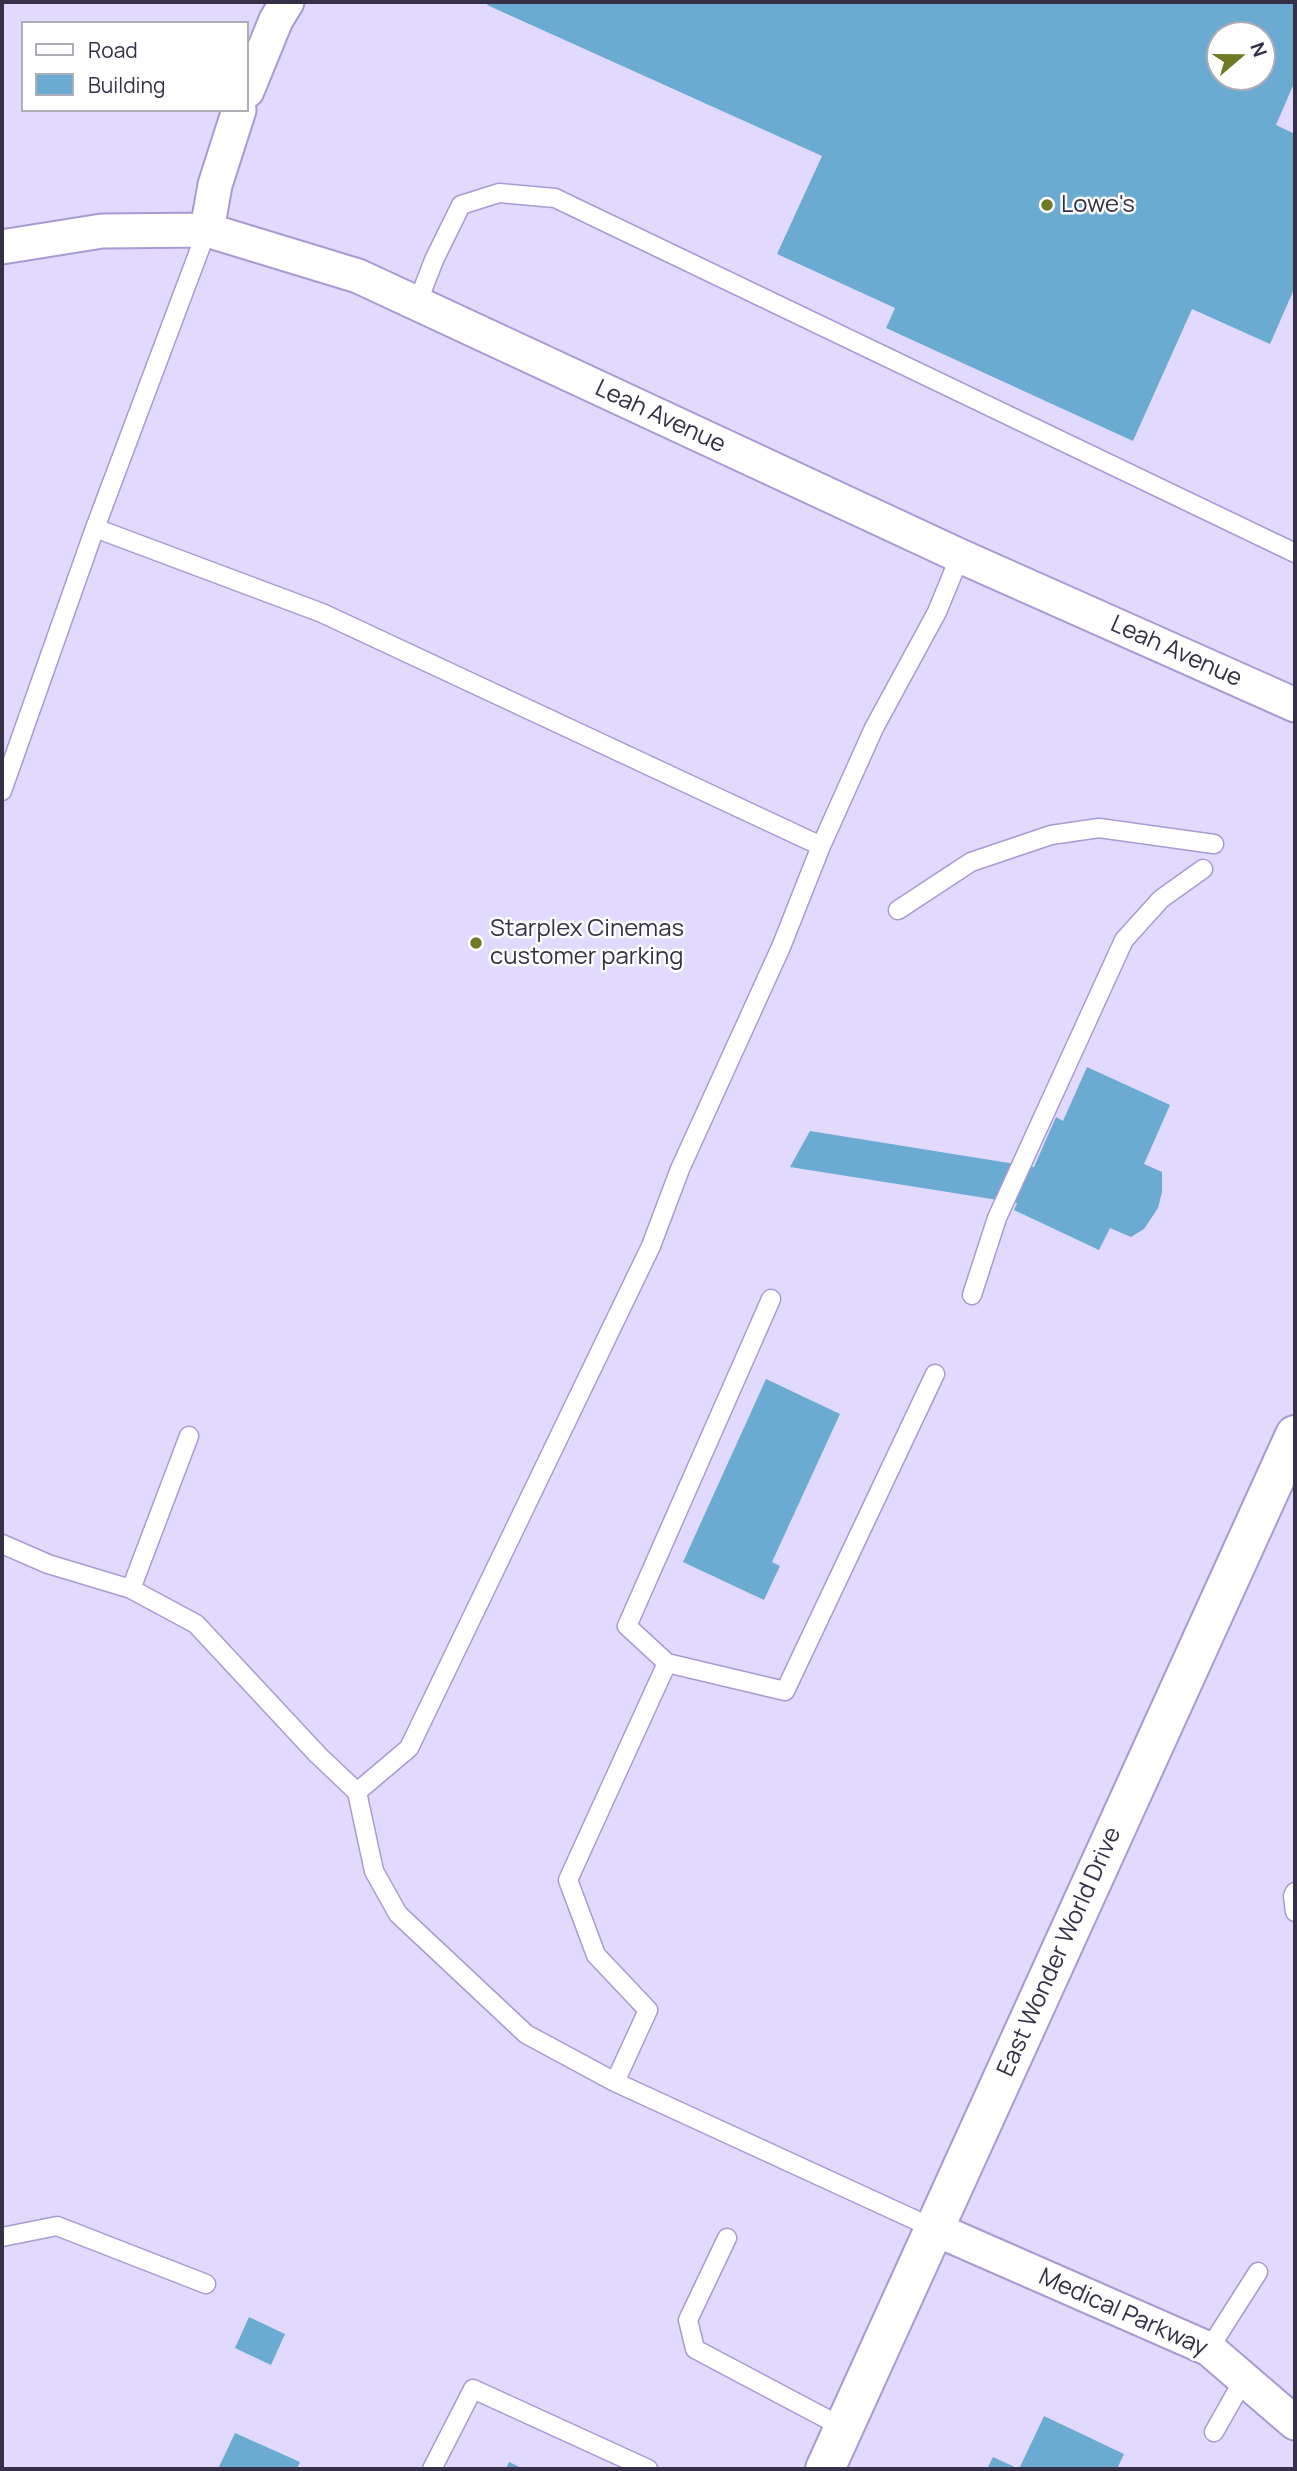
<!DOCTYPE html>
<style>
body{margin:0}
#map{position:relative;width:1297px;height:2471px;overflow:hidden;background:#e1d9fe;font-family:Manrope,sans-serif}
canvas{display:block}
.frame{position:absolute;inset:0;border:4px solid #352f47;pointer-events:none}
.legend{position:absolute;left:21px;top:21px;width:228px;height:91px;box-sizing:border-box;background:#fff;border:2px solid #aeacb5;margin:0;padding:9px 12px;list-style:none;font-size:21px;color:#352f47}
.legend li{display:flex;align-items:center;gap:14px;height:35px}
.legend b{width:35px;border:2px solid #aeacb5}
.north{position:absolute;left:1206px;top:21px;width:70px;height:70px;box-sizing:border-box;background:#fff;border:2px solid #aeacb5;border-radius:50%;rotate:70deg;font-size:19px;font-weight:700;line-height:28px;text-align:center;color:#352f47}
.north::after{content:'';display:block;margin:auto;width:24px;height:32px;background:#707a26;clip-path:polygon(50% 0,100% 100%,50% 72%,0 100%)}
</style>
<div id="map">
<canvas width="1297" height="2471"></canvas>
<div class="frame"></div>
<ul class="legend">
<li><b style="height:9px;background:#fff"></b>Road</li>
<li><b style="height:19px;background:#6cabd1"></b>Building</li>
</ul>
<div class="north">N</div>
</div>
<script>
const c = document.querySelector('canvas').getContext('2d');
c.lineJoin = 'round';
function fillPath(path, color) { c.fillStyle = color; c.fill(path, 'evenodd'); }
const shape = rows => new Path2D(rows.map(r => 'M' + r).join(''));
function strokePath(path, color, width, dash) { c.strokeStyle = color; c.lineWidth = width; c.lineCap = dash ? 'butt' : 'round'; c.setLineDash(dash || []); c.stroke(path); }
function label(font, color, halo, rows, align = 'center') {
  c.font = font + ' Manrope,sans-serif'; c.lineWidth = 5; c.setLineDash([]); c.textBaseline = 'middle'; c.strokeStyle = halo; c.fillStyle = color; for (const [text, x, y, turn = 0] of rows) {
    c.save(); c.translate(x, y); c.rotate((+turn || 0) * Math.PI / 180); c.textAlign = isNaN(turn) ? turn : align; if (halo) c.strokeText(text, 0, 0); c.fillText(text, 0, 0); c.restore();
  }
}
fillPath(shape([
 [489,2,1295,2,1295,81,1276,125,1295,134,1295,287,1270,344,1192,309,1133,441,886,328,895,308,777,254,822,156,487,5],
 [1220,35,1262,35,1262,77,1220,77],
 [1087,1067,1170,1105,1144,1164,1162,1172,1162,1192,1158,1208,1144,1229,1131,1237,1110,1228,1099,1250,1014,1210,1017,1203,790,1167,810,1131,1034,1167,1056,1117,1063,1121],
 [766,1379,840,1414,772,1562,780,1566,764,1600,683,1562],
 [249,2317,285,2334,271,2365,235,2348],
 [1044,2416,1124,2454,1117,2469,1019,2469],
 [235,2433,300,2462,297,2469,218,2469],
 [993,2457,1019,2469,987,2469],
 [509,2462,524,2469,506,2469]
]), '#6cabd1');
const service = shape([
 [417,304,434,260,461,205,499,193,555,198,1295,553],
 [95,528,322,613,821,846],
 [2,791,95,528,207,230],
 [898,910,971,862,1051,835,1099,828,1214,844],
 [972,1295,997,1218,1124,940,1161,899,1203,869],
 [771,1299,627,1626,667,1663,785,1691,935,1374],
 [2,1544,48,1564,131,1589,196,1624,318,1755,357,1792,409,1748,651,1246,680,1169,781,947,821,846,874,728,937,612,960,556],
 [131,1589,189,1436],
 [357,1792,374,1871,398,1914,526,2034,615,2082,935,2229],
 [1295,1892,1293,1896,1295,1912],
 [615,2082,648,2010,596,1955,568,1880,667,1663],
 [2,2237,57,2226,206,2284],
 [727,2238,688,2320,695,2349,844,2428],
 [1209,2349,1258,2272],
 [1214,2432,1244,2379],
 [432,2469,473,2389,648,2469]
]);
const minor = shape([
 [247,91,276,20,287,2],
 [207,230,215,185,239,110],
 [2,247,102,231,207,230,358,276,960,556,1295,705],
 [935,2229,1209,2349,1295,2423]
]);
const secondary = shape([
 [825,2469,1295,1435]
]);
strokePath(service, '#a99ad4', 21);
strokePath(minor, '#a99ad4', 37);
strokePath(secondary, '#a99ad4', 42);
strokePath(service, '#fff', 18);
strokePath(minor, '#fff', 33);
strokePath(secondary, '#fff', 38);
for (const [x, y, r, color] of [
 [1047,205,7,"#707a26"],
 [476,943,7,"#707a26"]
]) { const dot = new Path2D(); dot.arc(x, y, r, 0, 2 * Math.PI); c.fillStyle = color; c.fill(dot); strokePath(dot, '#fff', 2.5); }
label('24px', '#352f47', '#fff', [
 ["Lowe's",1061,205],
 ["Starplex Cinemas",490,929],
 ["customer parking",490,957]
], 'left');
label('24px', '#352f47', '#fff', [
 ["Leah Avenue",660,417,25],
 ["Leah Avenue",1176,652,24],
 ["East Wonder World Drive",1060,1952,-66],
 ["Medical Parkway",1123,2313,24]
]);
</script>
